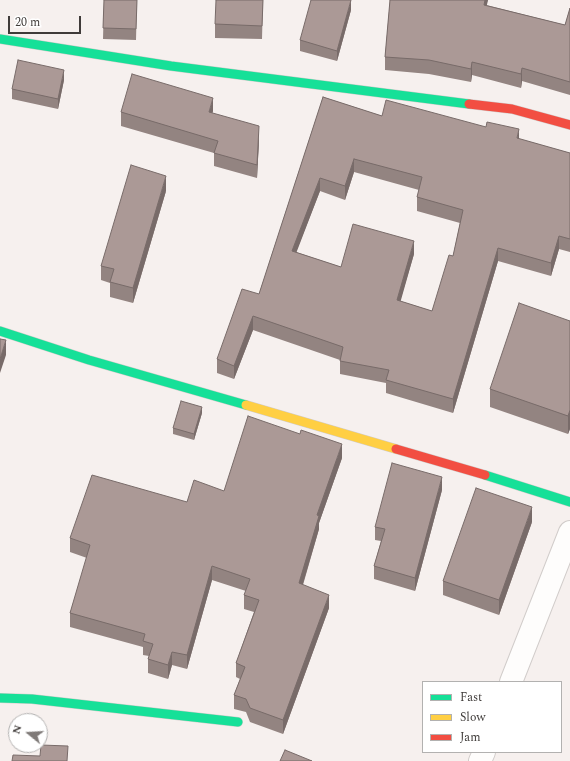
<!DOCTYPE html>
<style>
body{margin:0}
#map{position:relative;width:570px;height:761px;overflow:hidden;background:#f6f0ee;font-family:Spectral,serif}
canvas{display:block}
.legend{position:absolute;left:422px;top:681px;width:140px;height:72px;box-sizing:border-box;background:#fff;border:1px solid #b2b1b0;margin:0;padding:5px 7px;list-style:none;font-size:12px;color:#3f3b39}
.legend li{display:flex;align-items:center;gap:8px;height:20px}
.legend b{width:20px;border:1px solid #b2b1b0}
.north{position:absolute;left:8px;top:713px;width:40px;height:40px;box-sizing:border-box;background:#fff;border:1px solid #b2b1b0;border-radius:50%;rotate:288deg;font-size:11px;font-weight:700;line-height:16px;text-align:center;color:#3f3b39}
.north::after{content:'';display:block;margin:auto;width:14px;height:18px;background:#7f7a78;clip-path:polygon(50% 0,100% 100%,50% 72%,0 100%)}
.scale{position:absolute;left:8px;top:16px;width:73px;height:18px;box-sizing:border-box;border:2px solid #3f3b39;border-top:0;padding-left:5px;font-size:12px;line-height:14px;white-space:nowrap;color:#3f3b39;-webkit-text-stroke:3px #fff;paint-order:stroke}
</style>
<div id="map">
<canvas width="570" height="761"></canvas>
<ul class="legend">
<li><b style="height:5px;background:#16e098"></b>Fast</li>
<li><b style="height:5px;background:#ffcf43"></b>Slow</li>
<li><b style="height:5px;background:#f24e42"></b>Jam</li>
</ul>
<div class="north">N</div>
<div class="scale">20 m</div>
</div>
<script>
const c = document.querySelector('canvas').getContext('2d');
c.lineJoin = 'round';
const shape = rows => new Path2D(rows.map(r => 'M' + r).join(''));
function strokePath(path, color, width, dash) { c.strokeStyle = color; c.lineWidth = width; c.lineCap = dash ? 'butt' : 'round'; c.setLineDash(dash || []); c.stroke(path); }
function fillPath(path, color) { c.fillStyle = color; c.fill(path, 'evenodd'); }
const street = shape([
 [511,682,570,532],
 [480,761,484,752]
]);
const fast = shape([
 [0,39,171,66,469,104],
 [0,331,89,360,246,405],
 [485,475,570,502],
 [0,698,32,699,238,722]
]);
const slow = shape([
 [246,405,396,449]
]);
const jam = shape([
 [469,104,512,109,570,125],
 [396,449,485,475]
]);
strokePath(street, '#d1ccca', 24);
strokePath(fast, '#d1ccca', 10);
strokePath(slow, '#d1ccca', 10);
strokePath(jam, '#d1ccca', 10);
strokePath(street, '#fefdfc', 22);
strokePath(fast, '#16e098', 9);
strokePath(slow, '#ffcf43', 9);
strokePath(jam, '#f24e42', 9);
fillPath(shape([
 [104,0,137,0,136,40,103,39],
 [263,0,262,39,215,38,215,24],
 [390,0,488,0,486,5,565,25,570,8,570,95,522,81,521,88,472,75,471,82,429,74,385,70,385,57],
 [351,10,337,61,300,51,300,40],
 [64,80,58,109,12,99,12,89],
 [323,97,382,116,519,139,570,153,570,252,559,249,551,276,498,261,453,413,386,393,386,383,340,374,340,360,253,330,234,379,217,373,217,359,259,294],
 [354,172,419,190,417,197,417,211,460,223,453,256,432,311,400,301,414,254,341,267,296,252,320,191,345,200],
 [213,111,212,113,259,140,257,178,214,166,214,153,121,126,121,112],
 [166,191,133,303,110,297,110,283,101,280,101,266],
 [570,321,570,429,568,434,490,407,490,389],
 [202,413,194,440,173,434,173,428],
 [342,458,319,523,319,529,303,585,329,608,283,734,250,722,246,712,234,709,234,695,240,679,236,677,236,663,254,612,244,609,244,595,246,591,212,580,187,669,172,665,168,679,148,673,148,659,149,656,143,655,143,647,70,627,70,613,87,558,70,552,70,538,224,491],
 [442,490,415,591,374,579,374,566,381,541,375,540,375,527],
 [532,522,499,615,443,595,443,581]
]), '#938481');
fillPath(shape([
 [351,0,351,10,337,61,337,51],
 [485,0,488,0,484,18,484,5],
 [472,62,472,75,471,82,471,69],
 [522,68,522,81,521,88,521,74],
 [64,70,64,80,58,109,58,99],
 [213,98,213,111,209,125,209,112],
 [259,126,259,140,257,178,257,165],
 [519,129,519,142,517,138],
 [354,159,354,172,345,200,345,186],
 [166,176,166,191,133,303,133,288],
 [320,178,320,191,292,264,292,251],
 [559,236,559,249,551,276,551,263],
 [414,241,414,254,397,314,397,300],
 [498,248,498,261,453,413,453,399],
 [253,316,253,330,234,379,234,366],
 [6,340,6,355,0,373,0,359],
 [202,407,202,413,194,440,194,434],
 [570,410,570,429,568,434,568,416],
 [342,444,342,458,319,523,319,529,299,597,299,583,317,515],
 [442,477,442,490,415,591,415,578],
 [532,507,532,522,499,615,499,600],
 [212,566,212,580,187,669,187,655],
 [329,595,329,608,283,734,283,720],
 [172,652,172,665,168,679,168,665]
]), '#786b69');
const building = shape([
 [104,0,137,0,136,29,103,28,104,0],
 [216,0,263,0,262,26,215,24,216,0],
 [311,0,351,0,337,51,300,40,311,0],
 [390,0,485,0,484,5,565,25,570,8,570,82,522,68,521,74,472,62,471,69,429,60,385,57,390,0],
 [18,60,64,70,58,99,12,89,18,60],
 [132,74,213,98,209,112,259,126,257,165,214,153,218,141,121,112,132,74],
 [323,97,382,116,386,100,486,127,487,122,519,129,517,138,570,153,570,239,559,236,551,263,498,248,453,399,386,380,389,370,340,361,343,347,253,316,234,366,217,359,242,289,259,294,323,97],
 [354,159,422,177,417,197,463,210,453,256,449,255,432,311,397,300,414,241,353,224,341,267,292,251,320,178,345,186,354,159],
 [131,165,166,176,133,288,110,282,114,269,101,266,131,165],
 [519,303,570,321,570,410,568,416,490,389,519,303],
 [0,339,6,340,0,359,0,339],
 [181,401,202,407,194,434,173,428,181,401],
 [248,416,300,434,301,430,342,444,317,515,319,516,299,583,329,595,283,720,250,708,246,699,234,695,245,667,236,663,259,600,244,595,250,579,212,566,187,655,172,652,168,665,148,659,153,644,143,641,145,634,70,613,90,545,70,538,92,475,187,502,194,480,224,491,248,416],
 [392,463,442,477,415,578,374,566,385,529,375,527,392,463],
 [476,488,532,507,499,600,443,581,476,488],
 [41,745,68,746,67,761,12,761,13,755,40,756,41,745],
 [285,750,312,761,280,761,285,750]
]);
fillPath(building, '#ab9996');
strokePath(building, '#786b69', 1);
</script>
